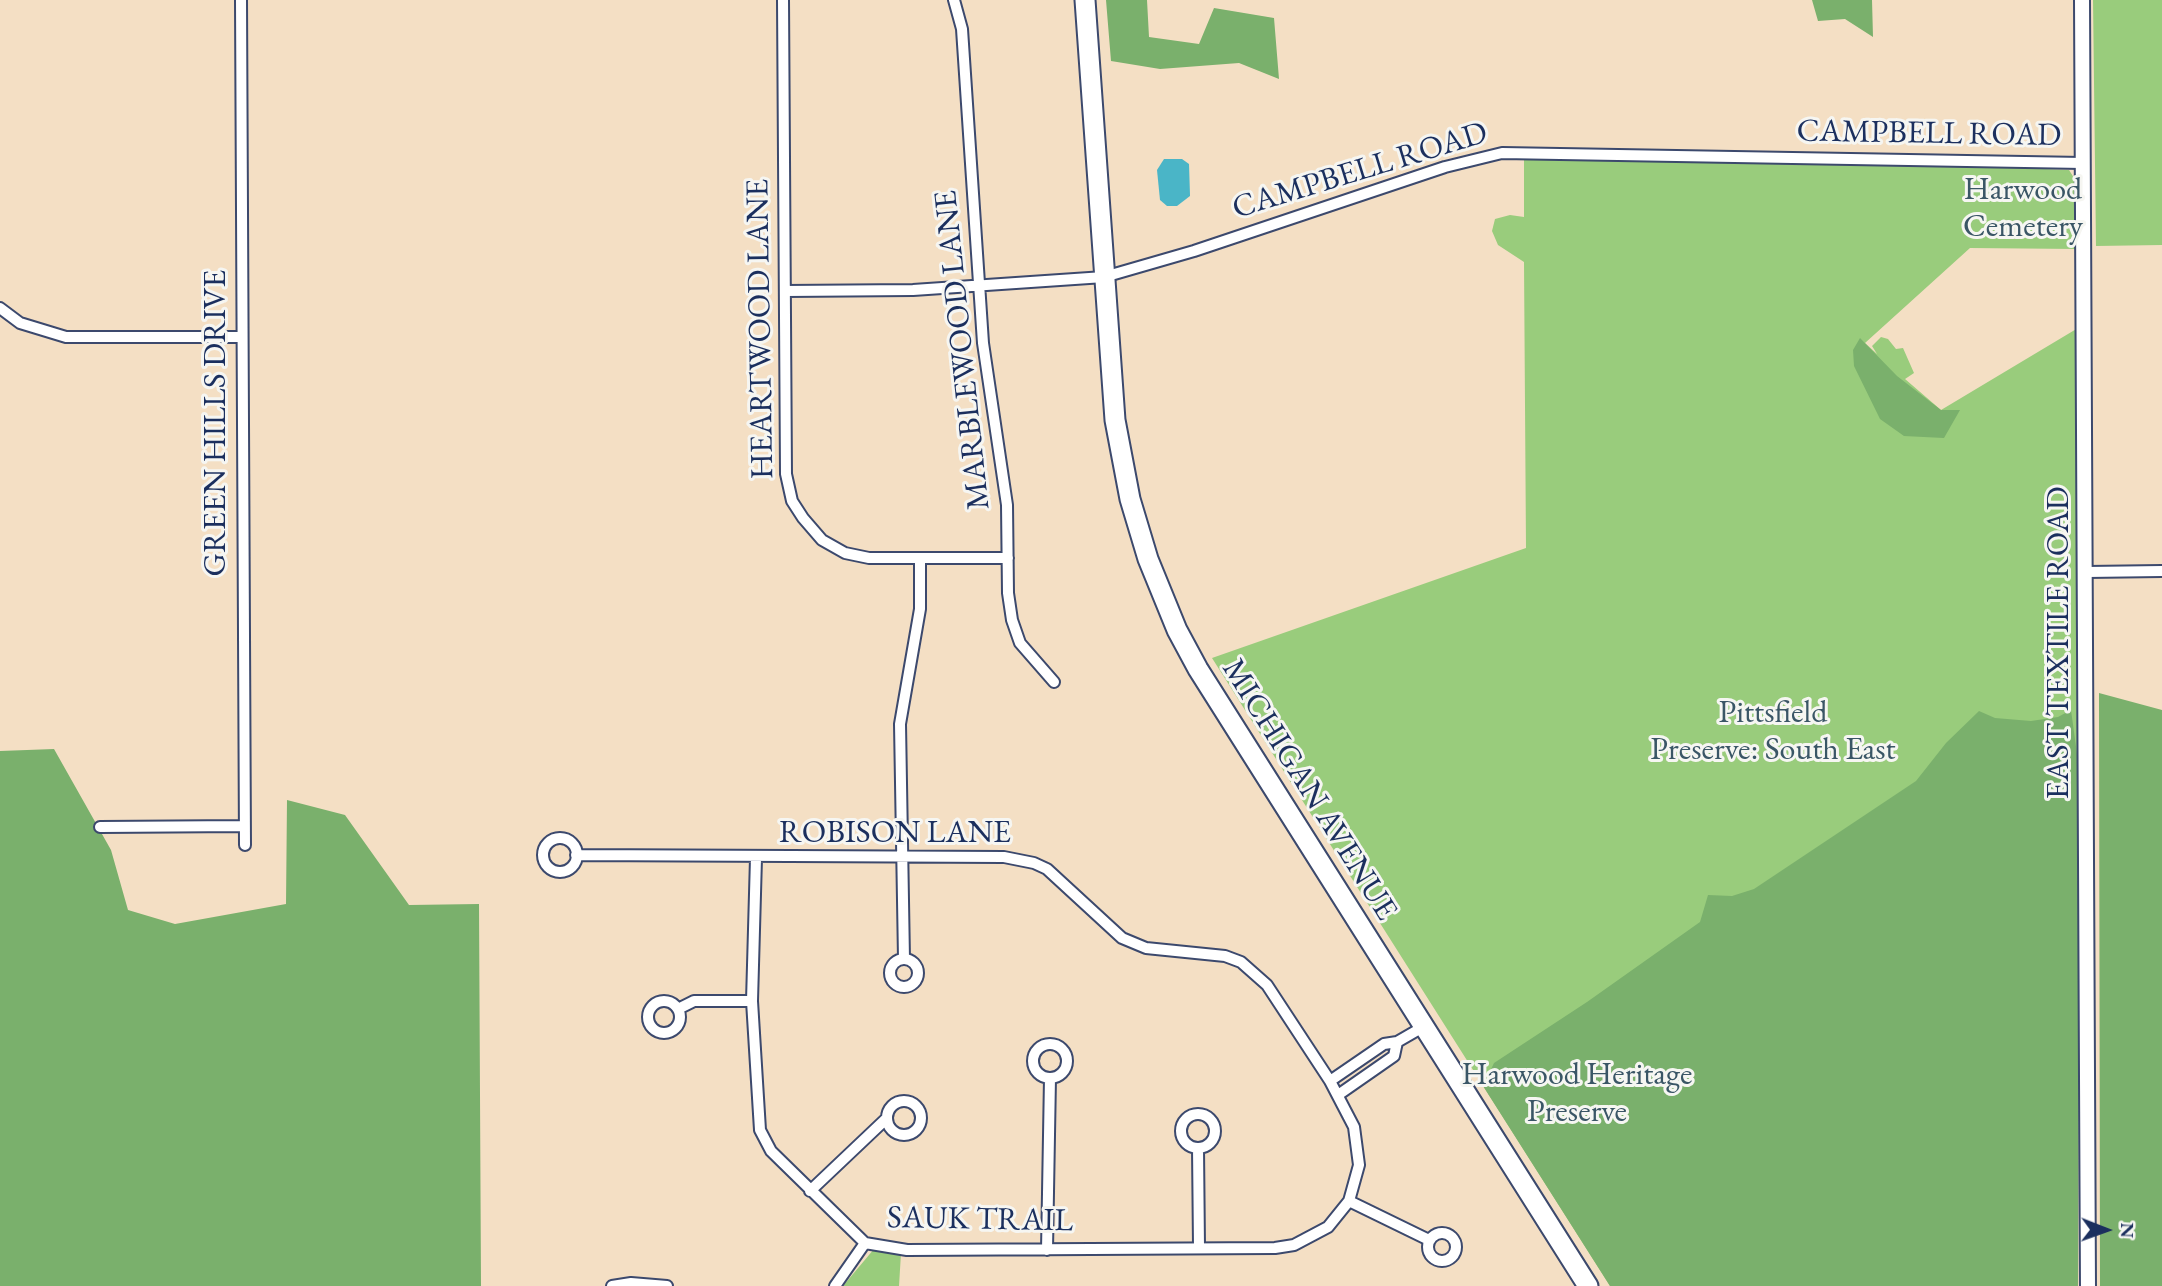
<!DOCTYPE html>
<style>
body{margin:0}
#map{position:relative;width:2162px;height:1286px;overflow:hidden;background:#f4dfc4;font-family:"EB Garamond",serif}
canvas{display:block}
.north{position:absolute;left:2071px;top:1195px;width:70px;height:70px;-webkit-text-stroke:5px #f6f6f2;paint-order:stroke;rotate:91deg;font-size:19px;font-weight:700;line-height:28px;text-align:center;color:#1b2f5e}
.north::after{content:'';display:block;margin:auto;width:24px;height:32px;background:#1b2f5e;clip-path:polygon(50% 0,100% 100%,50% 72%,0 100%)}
</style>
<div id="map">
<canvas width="2162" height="1286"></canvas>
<div class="north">N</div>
</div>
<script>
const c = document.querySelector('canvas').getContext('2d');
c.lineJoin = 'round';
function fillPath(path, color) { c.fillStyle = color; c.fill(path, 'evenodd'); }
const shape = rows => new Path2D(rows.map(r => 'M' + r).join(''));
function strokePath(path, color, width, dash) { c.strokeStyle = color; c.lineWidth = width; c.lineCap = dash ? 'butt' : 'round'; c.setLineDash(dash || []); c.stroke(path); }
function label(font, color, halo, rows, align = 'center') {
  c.font = font + ' "EB Garamond",serif'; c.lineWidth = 6; c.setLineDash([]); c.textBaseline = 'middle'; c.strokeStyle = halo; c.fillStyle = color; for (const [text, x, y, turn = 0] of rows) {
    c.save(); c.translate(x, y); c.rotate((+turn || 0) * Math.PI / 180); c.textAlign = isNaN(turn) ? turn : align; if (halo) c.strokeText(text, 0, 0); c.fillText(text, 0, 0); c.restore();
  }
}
fillPath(shape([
 [2093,0,2162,0,2162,245,2096,246],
 [1524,157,1900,163,2069,170,2076,181,2077,249,1970,248,1865,343,1877,354,1872,346,1881,337,1888,339,1896,349,1903,348,1914,373,1905,379,1941,410,2078,328,2078,1286,1610,1286,1212,658,1526,548,1524,262,1498,245,1492,231,1495,219,1510,215,1524,217],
 [874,1249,901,1253,899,1286,843,1286]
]), '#99cc7c');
fillPath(shape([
 [1106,0,1147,0,1149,37,1199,44,1214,8,1274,18,1279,79,1239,63,1160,69,1111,61],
 [1812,0,1872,0,1873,37,1845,19,1818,21],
 [1860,338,1897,376,1941,410,1960,410,1944,438,1904,436,1880,419,1854,366,1853,350],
 [2099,693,2162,710,2162,1286,2100,1286],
 [2071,710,2080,776,2078,1286,1610,1286,1483,1086,1494,1063,1587,1002,1700,922,1708,895,1732,896,1754,889,1916,781,1946,743,1979,711,1995,718,2031,721,2058,717],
 [54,749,111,850,128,910,175,924,286,904,287,800,345,815,409,905,479,904,481,1286,0,1286,0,751]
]), '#7ab06c');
fillPath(shape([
 [1164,159,1182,159,1189,164,1190,196,1177,206,1167,206,1160,200,1157,170]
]), '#4ab5c7');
const street = shape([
 [241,0,245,845],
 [783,0,786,474,792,501,803,518,822,540,845,553,869,558,1008,558],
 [954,0,962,29,983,343,1007,505,1008,593,1012,620,1020,643,1054,682],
 [785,291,913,290,1104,277,1194,251,1445,167,1502,153,2083,163],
 [0,308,20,323,66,337,242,337],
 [2087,572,2162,571],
 [100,827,244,826],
 '543 855a17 17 0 1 1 34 0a17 17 0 1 1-34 0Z',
 [576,855,1004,857,1034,863,1047,869,1122,938,1146,948,1225,956,1241,962,1267,985,1330,1081,1354,1127,1359,1165,1349,1201,1328,1227,1294,1245,1275,1248,907,1250,865,1243,771,1151,760,1130,752,1001,756,858],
 '890 973a14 14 0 1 1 28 0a14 14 0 1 1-28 0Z',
 [904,959,900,724,920,609,920,558],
 '648 1017a16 16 0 1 1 32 0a16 16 0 1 1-32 0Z',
 [678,1009,694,1001,752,1001],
 '1033 1061a17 17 0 1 1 34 0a17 17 0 1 1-34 0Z',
 [1330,1081,1384,1044,1397,1042,1423,1027],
 [1338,1095,1394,1056,1397,1042],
 '887 1118a17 17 0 1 1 34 0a17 17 0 1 1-34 0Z',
 '1181 1131a17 17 0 1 1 34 0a17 17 0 1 1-34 0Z',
 [1198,1148,1199,1247],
 [810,1191,887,1118],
 [1349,1201,1429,1240],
 '1428 1247a14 14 0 1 1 28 0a14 14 0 1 1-28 0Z',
 [1047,1250,1050,1078],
 [612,1286,631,1283,667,1286],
 [835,1286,865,1243]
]);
const secondary = shape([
 [2082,0,2088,1286]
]);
const highway = shape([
 [1085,0,1115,420,1130,499,1148,559,1177,630,1198,669,1588,1286]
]);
strokePath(street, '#3c496d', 14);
strokePath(secondary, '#3c496d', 18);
strokePath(highway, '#3c496d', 23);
strokePath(street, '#fff', 10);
strokePath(secondary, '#fff', 14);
strokePath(highway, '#fff', 19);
label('32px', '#1b2f5e', '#f6f6f2', [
 ["CAMPBELL ROAD",1929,134,1],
 ["CAMPBELL ROAD",1360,171,-17],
 ["HEARTWOOD LANE",761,329,-91],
 ["MARBLEWOOD LANE",963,350,-96],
 ["GREEN HILLS DRIVE",216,423,-90],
 ["EAST TEXTILE ROAD",2059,643,-90],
 ["MICHIGAN AVENUE",1309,790,58],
 ["ROBISON LANE",895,833],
 ["SAUK TRAIL",980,1220,1]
]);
label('32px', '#3a5666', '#f6f6f2', [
 ["Harwood",2023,190],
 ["Cemetery",2023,227],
 ["Pittsfield",1773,713],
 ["Preserve: South East",1773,750],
 ["Harwood Heritage",1577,1075],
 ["Preserve",1577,1112]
]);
</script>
